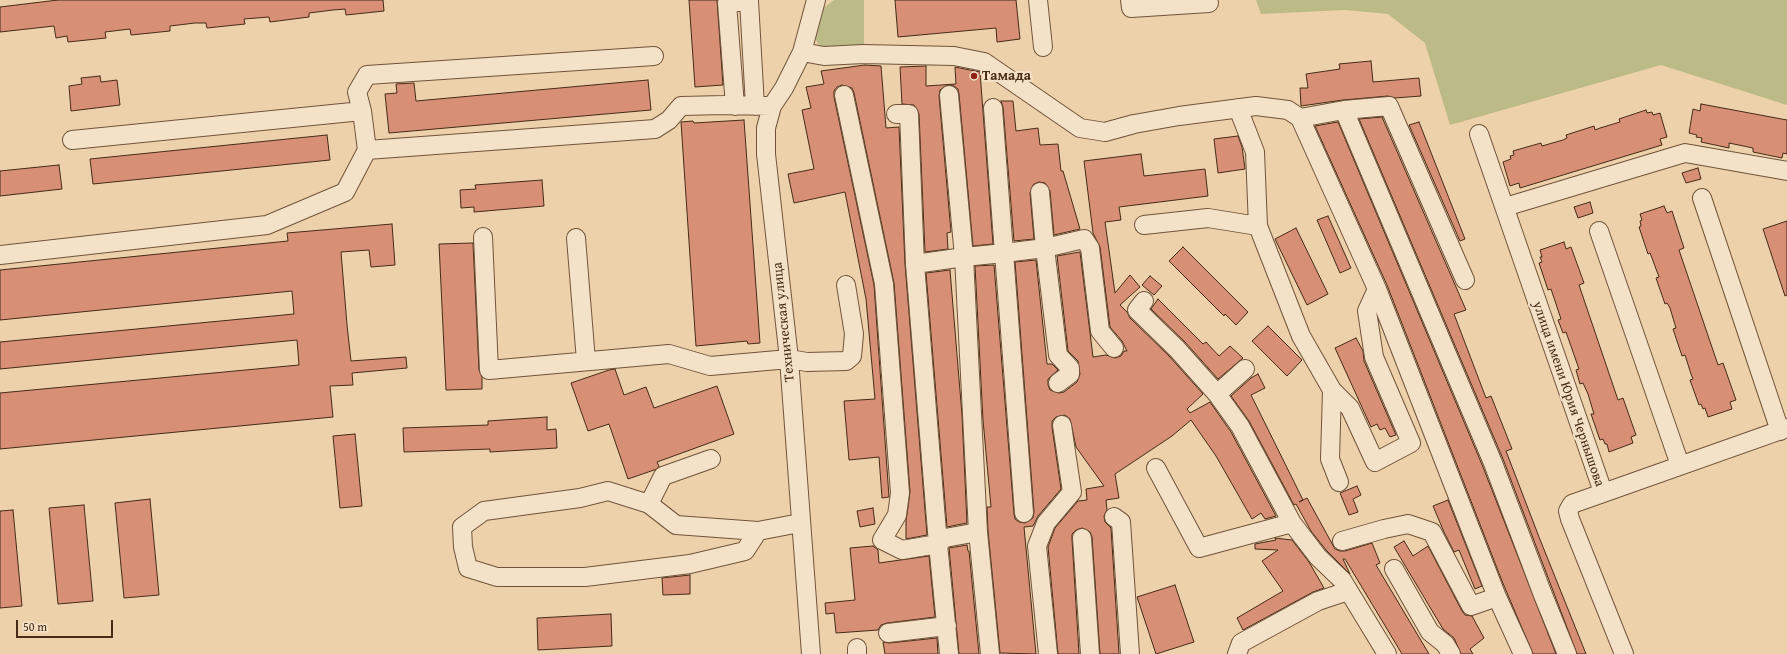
<!DOCTYPE html>
<meta charset="utf-8">
<style>
body{margin:0}
#map{position:relative;width:1787px;height:654px;overflow:hidden;background:#edd1aa;font-family:"Gentium Book Plus",serif}
canvas{display:block}
.scale{position:absolute;left:16px;top:620px;width:97px;height:18px;box-sizing:border-box;border:2px solid #462b15;border-top:0;padding-left:5px;font-size:12px;line-height:14px;white-space:nowrap;color:#462b15;-webkit-text-stroke:3px #f3e1c8;paint-order:stroke}
</style>
<div id="map">
<canvas width="1787" height="654"></canvas>
<div class="scale">50 m</div>
</div>
<script>
const c = document.querySelector('canvas').getContext('2d');
c.lineJoin = 'round';
function fillPath(path, color) { c.fillStyle = color; c.fill(path, 'evenodd'); }
const shape = rows => new Path2D(rows.map(r => 'M' + r).join(''));
function strokePath(path, color, width, dash) { c.strokeStyle = color; c.lineWidth = width; c.lineCap = dash ? 'butt' : 'round'; c.setLineDash(dash || []); c.stroke(path); }
function label(font, color, halo, rows, align = 'center') {
  c.font = font + ' "Gentium Book Plus",serif'; c.lineWidth = 4; c.setLineDash([]); c.textBaseline = 'middle'; c.strokeStyle = halo; c.fillStyle = color; for (const [text, x, y, turn = 0] of rows) {
    c.save(); c.translate(x, y); c.rotate((+turn || 0) * Math.PI / 180); c.textAlign = isNaN(turn) ? turn : align; if (halo) c.strokeText(text, 0, 0); c.fillText(text, 0, 0); c.restore();
  }
}
fillPath(shape([
 [834,0,864,0,864,50,823,47,818,44,814,36,822,9],
 [1256,0,1787,0,1787,105,1661,65,1450,125,1425,43,1388,14,1345,10,1261,14]
]), '#bcba86');
const building = shape([
 [58,0,383,0,384,11,346,15,345,9,333,10,309,13,309,17,270,22,269,17,244,19,245,24,207,28,206,23,195,23,170,26,170,31,131,35,130,29,105,32,106,38,68,42,67,36,56,38,54,26,0,32,0,7,58,0],
 [689,0,717,0,723,85,695,87,689,0],
 [895,0,1016,0,1020,39,997,42,996,28,898,37,895,0],
 [1371,61,1373,82,1419,78,1421,96,1395,98,1388,96,1343,100,1301,106,1300,88,1308,88,1306,74,1340,69,1339,64,1371,61],
 [865,65,881,66,886,128,899,127,905,264,927,535,906,539,906,521,910,492,894,283,854,93,852,88,842,85,837,87,834,91,834,97,874,285,889,497,882,498,879,457,849,460,844,401,875,399,866,299,845,192,794,203,788,174,814,169,802,110,811,108,806,87,824,84,821,71,865,65],
 [926,66,926,86,956,84,955,67,980,72,993,244,973,246,959,94,958,89,954,86,948,85,940,90,939,96,951,232,947,233,948,249,925,252,919,114,914,105,902,104,900,67,926,66],
 [100,76,101,82,117,80,120,105,71,111,69,86,82,84,81,78,100,76],
 [648,80,651,110,389,133,385,94,397,93,396,84,414,83,416,101,648,80],
 [1001,101,1013,101,1016,131,1038,128,1040,145,1058,144,1061,171,1063,171,1080,229,1054,235,1050,191,1045,183,1039,182,1034,184,1030,193,1034,239,1014,241,1003,107,1001,101],
 [1701,104,1787,120,1787,154,1783,153,1782,158,1753,152,1753,148,1729,143,1729,148,1701,142,1702,138,1696,137,1697,135,1689,133,1693,109,1700,111,1701,104],
 [1646,110,1647,113,1652,112,1653,115,1660,113,1667,137,1660,139,1662,145,1520,188,1519,183,1510,186,1503,162,1511,159,1510,156,1514,155,1513,151,1541,143,1542,146,1563,140,1567,138,1566,135,1594,126,1595,130,1600,128,1620,122,1619,119,1646,110],
 [1382,117,1466,310,1454,314,1486,398,1491,396,1512,449,1506,451,1539,537,1586,654,1577,654,1503,459,1359,119,1382,117],
 [744,120,760,343,748,344,747,341,696,346,681,122,693,121,694,123,744,120],
 [1338,122,1483,467,1556,654,1533,654,1502,581,1387,285,1315,126,1338,122],
 [1419,122,1465,239,1460,241,1409,125,1419,122],
 [327,135,330,160,93,184,90,159,327,135],
 [1238,136,1242,147,1245,169,1218,173,1214,139,1238,136],
 [1141,154,1144,176,1205,169,1208,196,1119,207,1121,220,1105,222,1115,293,1130,275,1140,287,1120,305,1127,312,1130,318,1169,356,1203,394,1187,409,1190,413,1210,402,1231,432,1276,516,1265,519,1261,513,1252,519,1216,456,1191,420,1172,436,1115,474,1119,498,1106,500,1107,510,1104,516,1105,522,1111,528,1119,654,1100,654,1092,537,1090,532,1082,528,1076,530,1072,534,1072,539,1079,654,1058,654,1048,547,1055,528,1078,501,1087,500,1086,489,1104,486,1076,447,1070,419,1065,415,1056,417,1052,421,1052,427,1061,489,1038,516,1033,526,1024,527,1036,654,1000,653,988,531,987,507,991,507,983,420,975,266,994,265,1014,514,1015,519,1019,522,1025,523,1033,518,1034,512,1015,262,1036,260,1047,364,1052,364,1058,370,1048,379,1048,385,1050,390,1059,393,1064,392,1077,382,1080,374,1078,361,1068,351,1057,256,1080,252,1093,357,1106,355,1115,358,1121,356,1124,351,1127,351,1122,341,1110,327,1100,247,1093,233,1084,161,1141,154],
 [59,165,62,189,0,196,0,171,59,165],
 [1698,168,1701,179,1686,183,1682,173,1698,168],
 [542,180,544,206,474,212,474,207,461,208,460,190,476,189,475,185,542,180],
 [1590,202,1593,213,1578,218,1574,207,1590,202],
 [1664,206,1667,213,1672,211,1684,248,1679,250,1718,365,1723,363,1736,400,1730,402,1732,409,1708,417,1705,408,1703,409,1701,404,1699,405,1690,380,1693,379,1691,374,1685,355,1682,356,1673,329,1676,328,1670,308,1667,303,1665,304,1656,278,1659,277,1652,258,1650,253,1648,254,1639,227,1641,226,1640,221,1642,220,1640,214,1664,206],
 [1328,216,1351,268,1340,273,1317,220,1328,216],
 [1787,221,1787,295,1785,296,1763,229,1787,221],
 [392,224,395,265,371,267,369,250,341,252,347,325,351,361,406,357,407,368,352,373,353,385,330,386,333,417,0,449,0,393,299,365,297,340,0,369,0,342,294,314,292,291,0,320,0,270,288,241,287,233,392,224],
 [1296,228,1328,294,1307,305,1275,239,1296,228],
 [1564,242,1566,249,1571,247,1584,283,1579,285,1618,400,1623,398,1636,435,1631,437,1633,443,1609,452,1607,444,1605,444,1603,439,1600,440,1591,414,1594,414,1588,394,1583,383,1580,384,1576,370,1579,369,1566,332,1563,333,1558,320,1561,319,1551,289,1548,290,1539,263,1542,262,1540,257,1542,257,1540,250,1564,242],
 [473,243,479,370,482,377,482,389,446,390,439,244,473,243],
 [1183,247,1248,312,1236,325,1225,314,1224,316,1169,261,1183,247],
 [950,270,962,415,967,523,947,527,926,273,950,270],
 [1150,276,1162,286,1154,295,1142,285,1150,276],
 [1158,299,1203,344,1206,342,1219,356,1230,346,1243,358,1218,379,1185,342,1151,309,1158,299],
 [1268,326,1302,360,1287,376,1252,341,1268,326],
 [1356,338,1363,351,1364,361,1396,435,1390,437,1385,428,1380,430,1377,424,1371,427,1335,348,1356,338],
 [615,369,624,395,646,387,654,408,717,386,734,434,657,462,659,466,657,469,628,479,609,424,588,431,571,383,609,370,615,369],
 [1258,374,1265,388,1251,395,1303,500,1299,502,1307,498,1335,549,1340,551,1345,551,1372,543,1380,563,1376,565,1429,654,1402,654,1345,559,1343,559,1350,574,1326,550,1311,531,1296,504,1294,505,1249,421,1231,396,1251,378,1258,374],
 [547,417,547,430,556,429,557,448,490,452,490,449,404,452,403,428,488,425,488,421,547,417],
 [355,434,362,506,340,508,333,436,355,434],
 [1357,486,1361,495,1353,499,1358,512,1349,515,1340,493,1357,486],
 [150,499,159,595,124,598,115,503,150,499],
 [1448,500,1482,586,1475,589,1459,550,1454,552,1444,532,1433,506,1448,500],
 [84,505,93,601,58,604,49,508,84,505],
 [873,508,875,524,860,527,857,511,873,508],
 [13,510,22,606,0,608,0,511,13,510],
 [1275,538,1292,540,1309,562,1324,588,1313,592,1243,630,1237,618,1283,591,1262,561,1278,550,1255,549,1255,544,1276,540,1275,538],
 [1404,541,1413,556,1428,546,1462,611,1465,615,1472,616,1484,638,1470,649,1473,654,1461,654,1454,638,1443,629,1394,547,1404,541],
 [967,545,968,551,969,551,979,654,959,654,949,548,967,545],
 [873,546,878,550,879,563,929,556,935,617,887,623,881,625,878,630,836,633,834,613,826,614,825,603,855,600,850,548,873,546],
 [690,575,690,594,663,595,662,578,690,575],
 [1175,585,1194,642,1156,654,1137,597,1175,585],
 [611,614,612,646,538,650,537,618,611,614],
 [937,638,938,654,885,654,883,642,889,643,937,638]
]);
fillPath(building, '#d78f76');
strokePath(building, '#462b15', 1);
const minor = shape([
 [1038,0,1043,47],
 [1130,0,1131,8,1209,3],
 [802,52,824,56,863,54,954,56,984,62,1080,128,1105,132,1134,124,1179,116,1256,106,1288,110,1300,118,1377,289,1497,597,1523,654],
 [844,95,884,284,900,493,897,515,882,540,902,550,938,544,949,654],
 [735,106,727,3,749,1,755,106],
 [993,108,1004,253,1045,248,1058,355,1070,368,1070,374,1058,383],
 [1344,110,1389,106,1465,280],
 [362,111,357,92,367,75,654,56],
 [896,114,909,114,915,264,964,257,949,95],
 [1300,118,1344,110,1493,463,1543,595,1567,654],
 [1479,134,1603,492],
 [72,140,362,111,367,150],
 [1040,192,1045,248,1084,239,1090,248,1100,331,1114,348],
 [1702,198,1780,431],
 [1505,207,1685,153,1787,171],
 [1144,225,1208,218,1258,226,1255,152,1238,108],
 [1258,226,1301,336,1332,390,1330,459,1339,482],
 [1599,231,1680,465],
 [483,237,489,370,669,354,710,366,789,359,807,362,846,361,852,356,854,334,846,285],
 [576,238,586,361],
 [0,255,267,225,345,192,367,150,655,129,669,120,681,106,725,105,772,106],
 [915,264,938,544],
 [1144,301,1137,310,1177,349,1217,394,1240,426,1292,523],
 [1332,390,1350,408,1375,462,1411,443,1374,357,1367,311,1377,289],
 [1217,394,1245,369],
 [1156,468,1199,548,1292,523,1318,557,1342,580,1387,654],
 [649,504,663,476,711,459],
 [1114,517,1121,522,1130,654],
 [758,531,676,525,649,504,608,491,580,498,484,511,462,527,463,547,468,568,497,577,585,577,690,564,745,551,758,531,800,523],
 [978,532,964,257,1004,253,1024,513],
 [1082,538,1090,654],
 [1342,541,1384,529,1408,524,1432,532,1471,606,1497,597],
 [938,544,945,538,978,532,990,654],
 [1394,569,1430,632,1445,644,1451,654],
 [888,633,947,626],
 [857,648,857,654],
 [811,654,789,359,766,154,766,128,772,106,784,88,802,52,816,0],
 [1048,654,1037,546,1046,523,1072,492,1062,425],
 [1237,654,1241,643,1318,601,1348,591],
 [1624,654,1570,519,1568,511,1572,504,1787,428]
]);
strokePath(minor, '#70543a', 20);
strokePath(minor, '#f3e1c8', 18);
for (const [x, y, r, color] of [
 [974,76,4,"#8f2418"]
]) { const dot = new Path2D(); dot.arc(x, y, r, 0, 2 * Math.PI); c.fillStyle = color; c.fill(dot); strokePath(dot, '#f3e1c8', 1.5); }
label('bold 14px', '#462b15', '#f3e1c8', [
 ["Тамада",982,76]
], 'left');
label('14px', '#462b15', '#f3e1c8', [
 ["Техническая улица",784,322,-96],
 ["улица имени Юрия Чернышова",1568,394,71]
]);
</script>
